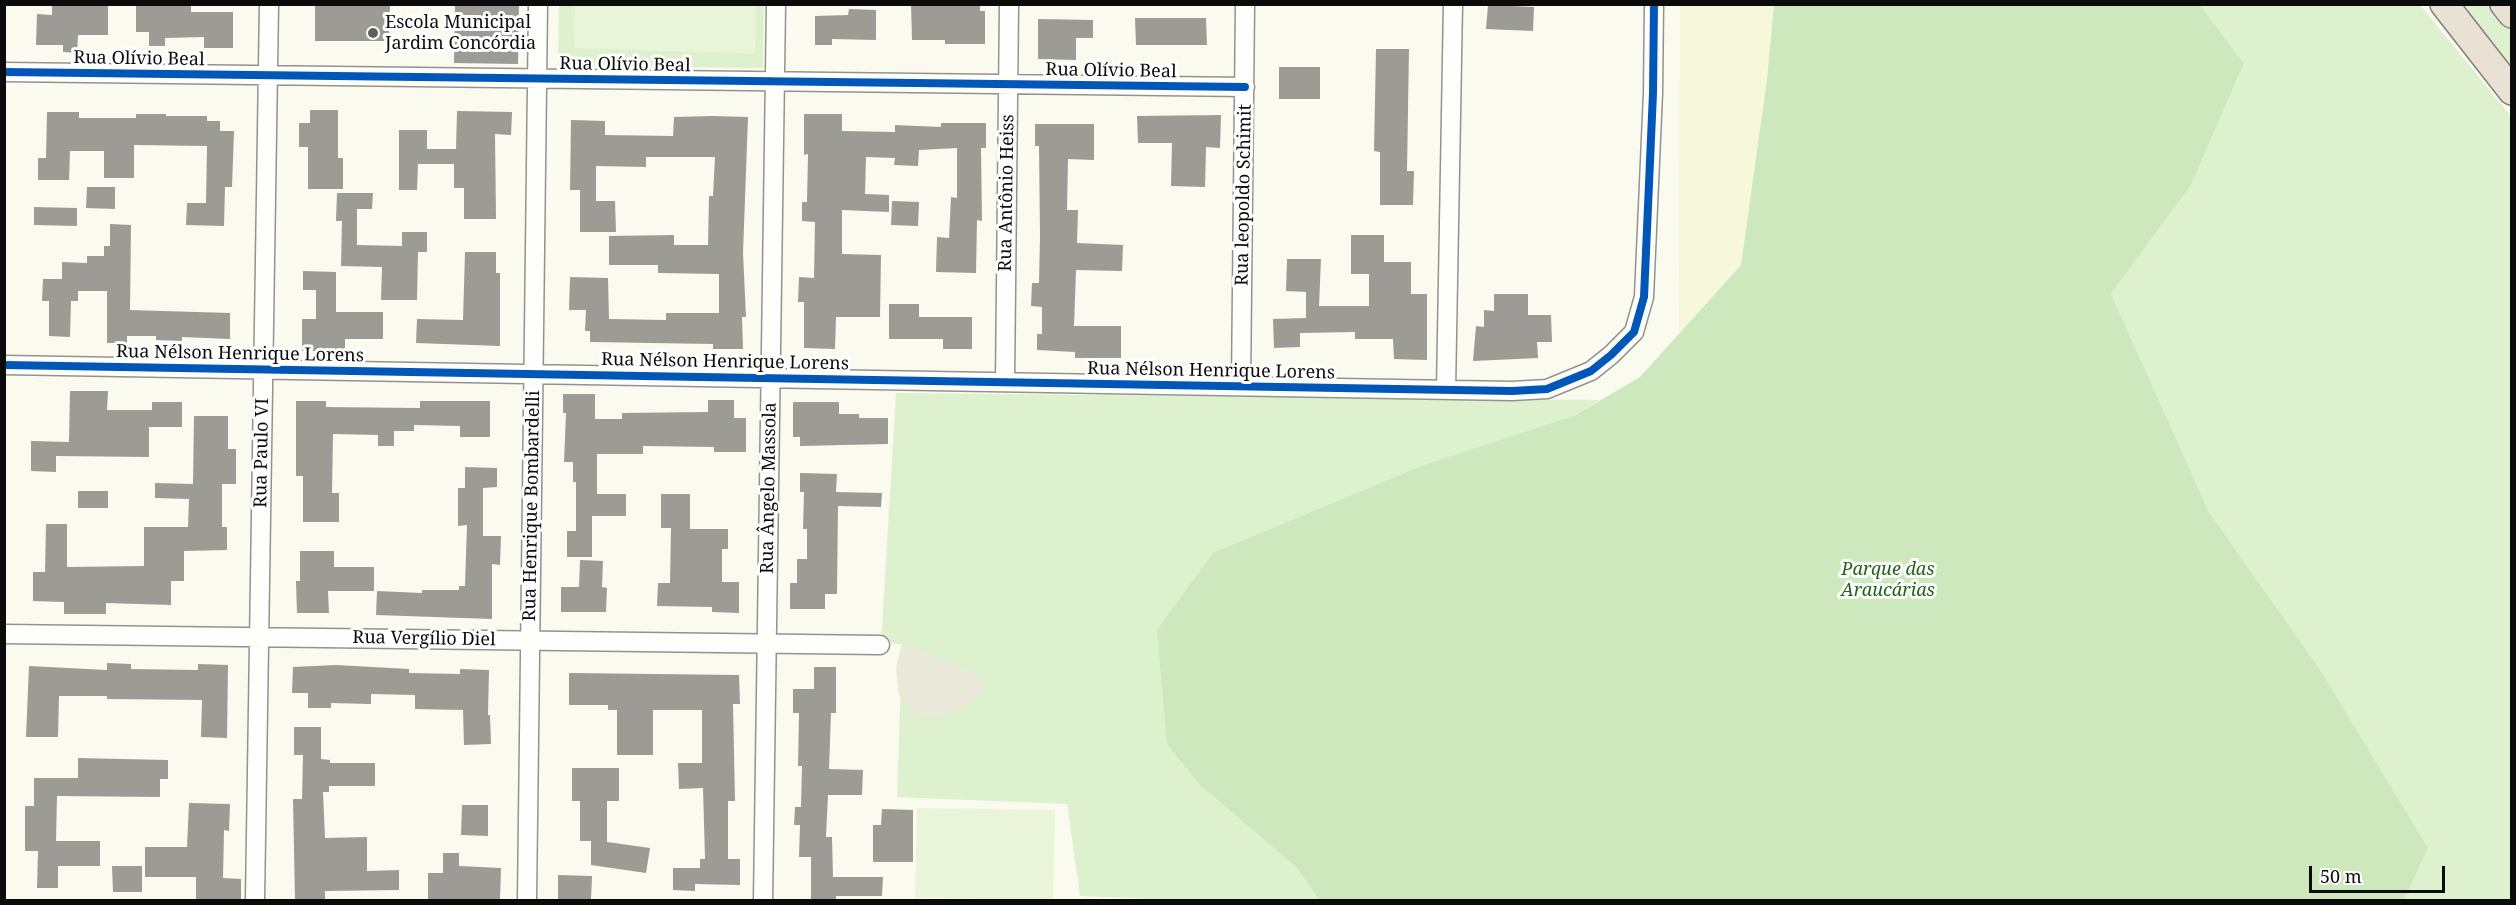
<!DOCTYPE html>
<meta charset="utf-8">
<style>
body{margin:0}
#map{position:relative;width:2516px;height:905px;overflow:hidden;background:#fafaef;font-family:"Noto Serif",serif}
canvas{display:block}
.frame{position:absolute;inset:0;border:6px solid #0b0b0b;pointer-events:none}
.scale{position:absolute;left:2309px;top:866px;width:136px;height:27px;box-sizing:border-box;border:3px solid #0b0b0b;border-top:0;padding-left:8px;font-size:18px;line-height:21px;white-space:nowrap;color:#0b0b0b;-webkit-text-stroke:4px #fff;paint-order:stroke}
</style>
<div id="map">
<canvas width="2516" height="905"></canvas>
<div class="frame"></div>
<div class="scale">50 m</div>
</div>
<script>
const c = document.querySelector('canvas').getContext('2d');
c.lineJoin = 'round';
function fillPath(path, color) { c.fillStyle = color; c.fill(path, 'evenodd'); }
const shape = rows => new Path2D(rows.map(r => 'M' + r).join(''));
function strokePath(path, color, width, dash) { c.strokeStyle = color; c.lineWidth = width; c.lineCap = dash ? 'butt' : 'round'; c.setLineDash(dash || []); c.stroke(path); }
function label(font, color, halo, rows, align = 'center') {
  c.font = font + ' "Noto Serif",serif'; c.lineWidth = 6; c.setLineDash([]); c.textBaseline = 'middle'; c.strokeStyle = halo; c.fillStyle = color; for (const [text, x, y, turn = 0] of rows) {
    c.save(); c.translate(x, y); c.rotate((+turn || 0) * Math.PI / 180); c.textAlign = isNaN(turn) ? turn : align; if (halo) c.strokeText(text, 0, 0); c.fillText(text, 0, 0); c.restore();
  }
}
fillPath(shape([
 [1680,5,1774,5,1767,79,1741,264,1679,333]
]), '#f6f7db');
fillPath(shape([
 [559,5,764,5,763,68,558,66],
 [2200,5,2420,5,2511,116,2511,900,2404,900,2428,848,2321,671,2209,512,2111,294,2191,185,2244,65],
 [2454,5,2491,5,2511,30,2511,77],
 [896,393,1600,400,1574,416,1201,786,1297,868,1319,900,1175,900,1080,896,1067,804,897,797,902,644,881,643]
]), '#def1cf');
fillPath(shape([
 [1774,5,2200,5,2244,64,2191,185,2111,294,2209,512,2321,671,2428,848,2404,900,1319,900,1297,868,1201,786,1167,744,1157,630,1213,553,1424,465,1574,416,1640,377,1741,265,1767,79]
]), '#cde8bc');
fillPath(shape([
 [575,5,756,5,755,54,574,48],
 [917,808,1055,810,1053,900,915,898]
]), '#e9f4d8');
fillPath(shape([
 [901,646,915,647,973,673,987,683,970,702,951,713,928,718,911,711,899,695,896,668]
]), '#eae9da');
fillPath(shape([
 [83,4,108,4,108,35,78,35,77,53,63,52,63,45,36,45,37,14,52,15,52,5],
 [136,4,191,4,191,12,233,12,233,48,204,48,204,37,165,38,165,46,149,46,149,32,136,32],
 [315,4,390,4,389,41,315,41],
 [455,4,519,4,518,64,454,63],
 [911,4,980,4,980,11,985,11,985,44,945,44,945,40,912,40],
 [1488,5,1534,7,1533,31,1486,29],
 [849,9,876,10,876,40,832,39,832,45,815,45,815,16,848,15],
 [1135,18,1206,18,1207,45,1136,45],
 [1038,19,1093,20,1093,38,1076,38,1076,60,1038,59],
 [1376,49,1409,49,1407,171,1414,171,1413,205,1380,205,1380,152,1374,151],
 [1279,67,1320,67,1320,99,1279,99],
 [310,110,338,110,338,158,343,158,343,189,308,189,308,147,299,147,299,123,310,123],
 [457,111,512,112,511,135,495,134,496,219,464,219,464,188,454,188,454,164,418,164,417,190,399,190,399,130,427,130,427,149,456,149],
 [47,112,79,112,79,118,136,118,136,114,166,114,166,116,207,116,207,121,220,121,220,131,234,131,232,187,225,187,224,226,186,225,187,203,206,203,207,146,134,145,134,178,104,178,104,151,70,151,69,180,38,180,38,158,46,158],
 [804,114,842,114,842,131,895,132,895,125,941,127,941,123,986,123,986,148,981,148,982,221,977,220,976,273,936,272,937,237,949,238,951,197,957,198,957,148,919,150,918,166,894,165,895,158,866,157,865,194,889,195,889,212,842,210,842,254,881,255,880,317,836,317,835,349,804,348,804,302,798,302,799,277,814,278,815,222,802,221,802,202,807,202,808,154,804,155],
 [1221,115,1220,148,1206,147,1205,187,1171,186,1172,143,1138,143,1137,116],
 [712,116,748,117,743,253,746,317,742,317,743,349,713,349,713,344,590,342,590,331,585,331,586,310,569,310,570,277,608,278,609,319,666,320,666,313,719,313,719,274,658,273,658,265,609,265,609,236,674,235,674,245,708,245,709,196,713,196,715,157,646,157,646,167,596,166,596,201,615,201,616,232,580,232,580,190,570,190,571,120,605,121,605,135,673,136,674,117],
 [1035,124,1094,124,1094,160,1068,159,1067,210,1078,210,1077,243,1123,245,1122,271,1076,270,1074,326,1121,326,1121,358,1075,358,1075,352,1037,350,1037,334,1042,334,1042,307,1031,306,1032,283,1039,283,1040,236,1039,146,1035,146],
 [87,187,115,187,115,209,86,208],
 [337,193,373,193,372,209,357,209,357,245,402,246,402,232,427,232,427,252,418,252,417,300,381,300,382,267,341,266,342,221,336,221],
 [892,201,919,202,918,226,891,225],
 [34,207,77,208,77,226,34,225],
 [110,224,131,225,130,310,230,313,230,339,182,337,182,341,156,340,156,336,127,336,127,343,107,343,107,291,78,291,78,301,71,301,70,337,49,336,49,301,42,301,43,279,62,279,62,262,87,263,87,256,104,256,104,246,110,246],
 [1351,235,1384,235,1384,262,1411,262,1411,294,1427,294,1427,360,1394,359,1393,339,1355,339,1355,332,1300,333,1300,347,1274,348,1273,319,1306,318,1306,292,1286,291,1287,259,1321,259,1319,306,1369,306,1369,274,1351,274],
 [465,252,496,252,496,273,500,273,500,346,416,343,417,319,463,320],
 [303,271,336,272,336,312,383,312,383,339,345,339,345,351,302,351,302,319,316,319,316,290,303,290],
 [1494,294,1528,294,1528,315,1551,315,1552,342,1537,342,1538,358,1473,361,1476,326,1484,327,1484,310,1494,311],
 [889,304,919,304,919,317,972,317,972,349,943,349,943,339,889,339],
 [70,391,108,391,107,410,152,410,152,402,182,402,182,427,149,427,149,457,56,456,56,472,31,471,31,441,69,442],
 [563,394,595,394,595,419,622,419,622,413,708,412,708,400,734,400,734,418,746,418,746,452,714,452,714,447,643,446,643,454,597,454,597,494,626,494,626,516,592,516,592,557,567,557,567,531,576,531,576,482,573,482,573,462,564,462,566,413,563,413],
 [296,401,326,401,326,407,420,408,420,401,490,401,490,437,460,437,460,426,414,425,414,431,394,431,394,446,378,446,378,435,333,434,332,493,339,493,339,522,303,522,303,476,296,476],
 [793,402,839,402,839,414,859,414,859,418,888,418,888,444,800,446,800,437,793,437],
 [194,416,228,416,228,449,236,449,236,484,222,484,222,527,227,527,227,550,184,551,184,581,171,581,171,605,106,603,106,614,64,614,64,602,33,601,33,572,45,572,46,524,67,524,67,567,144,566,144,527,188,527,189,499,155,498,155,483,193,484],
 [465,467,497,468,497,487,483,488,483,536,501,536,500,565,492,564,492,619,376,615,377,591,422,593,422,590,459,590,459,586,465,586,467,525,458,526,458,488,465,488],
 [800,473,837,474,836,492,882,493,881,507,838,506,837,594,825,594,825,609,790,609,790,583,797,583,797,559,807,559,807,529,803,529,804,492,800,492],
 [78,491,108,491,108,508,78,508],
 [661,494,690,494,690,529,728,529,728,549,722,549,722,582,739,582,739,613,712,612,712,607,657,606,658,583,670,583,671,528,661,528],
 [300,551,334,551,334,567,374,567,374,591,328,591,329,613,297,613,296,581,300,581],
 [580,560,603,561,602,587,607,588,606,612,561,612,561,587,579,587],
 [107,663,131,664,131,669,198,670,198,664,228,665,227,738,201,737,202,700,107,699,107,696,59,696,58,737,26,737,29,666,107,670],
 [336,665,409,669,409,673,460,674,460,669,489,670,488,715,490,715,491,744,464,745,463,710,415,709,415,695,371,694,371,704,331,703,331,708,308,708,308,693,292,693,293,667],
 [814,667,836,667,836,713,831,713,829,769,863,770,862,795,828,795,826,837,832,837,833,877,883,877,882,896,836,896,836,900,811,900,811,857,799,857,800,825,794,825,795,807,801,807,802,766,798,766,799,713,793,713,793,689,814,689],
 [569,673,739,675,740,704,733,704,735,801,728,801,728,859,740,859,740,885,695,884,695,891,673,890,673,868,700,868,700,859,705,859,703,788,679,789,678,763,702,763,702,710,653,710,653,755,617,755,617,710,608,710,608,705,569,705],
 [294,727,321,727,321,759,330,760,330,763,375,763,375,786,329,786,329,792,323,792,325,838,367,837,367,871,399,870,399,890,325,891,325,900,295,900,293,799,302,799,303,755,294,755],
 [78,758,168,760,168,779,160,779,160,797,57,796,56,841,100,841,100,866,58,866,58,888,37,888,38,851,25,851,25,806,34,806,34,778,78,778],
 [572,768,619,768,619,801,607,801,607,842,650,848,646,873,591,865,591,841,580,841,580,801,572,801],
 [189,803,230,804,229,831,224,830,223,878,241,879,241,900,196,900,196,877,145,877,145,847,187,847],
 [462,805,488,805,488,836,461,835],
 [882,809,913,810,913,862,873,862,873,825,881,825],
 [443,853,459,853,459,866,501,868,500,900,428,900,428,873,443,873],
 [112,866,142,866,142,892,113,892],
 [558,875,592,876,591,899,558,899]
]), '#9c9b95');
const minor = shape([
 [4,72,1245,87],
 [4,365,1512,391,1547,389,1591,371,1611,355,1634,332,1644,297,1653,93,1654,4],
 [1005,382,1009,4],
 [1241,386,1245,4],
 [1446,390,1453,4],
 [4,634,880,645],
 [255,900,269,4],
 [527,900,538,4],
 [763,900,776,4]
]);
const highway = shape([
 [2444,4,2512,91],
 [2504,4,2512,14]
]);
strokePath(minor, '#93938e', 21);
strokePath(highway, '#80807b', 30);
strokePath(minor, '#fefefd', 18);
strokePath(highway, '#e9e1d4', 27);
strokePath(shape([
 [4,72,1245,87],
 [4,365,1512,391,1547,389,1591,371,1611,355,1634,332,1644,297,1653,93,1654,4]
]), '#0057b8', 8);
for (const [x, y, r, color] of [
 [373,33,6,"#5f5f5b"]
]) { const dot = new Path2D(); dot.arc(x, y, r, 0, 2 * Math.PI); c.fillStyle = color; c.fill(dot); strokePath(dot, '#fff', 2); }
label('18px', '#0b0b0b', '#fff', [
 ["Escola Municipal",385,23],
 ["Jardim Concórdia",385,44]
], 'left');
label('18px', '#0b0b0b', '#fff', [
 ["Rua Olívio Beal",139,59,1],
 ["Rua Olívio Beal",625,65,1],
 ["Rua Olívio Beal",1111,71,1],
 ["Rua Antônio Heiss",1007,193,-89],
 ["Rua leopoldo Schimit",1244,195,-89],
 ["Rua Nélson Henrique Lorens",240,354,1],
 ["Rua Nélson Henrique Lorens",725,362,1],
 ["Rua Nélson Henrique Lorens",1211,371,1],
 ["Rua Paulo VI",262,453,-89],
 ["Rua Ângelo Massola",769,488,-89],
 ["Rua Henrique Bombardelli",532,506,-89],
 ["Rua Vergílio Diel",424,639,1]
]);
label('italic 18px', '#20631b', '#fff', [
 ["Parque das",1888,570],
 ["Araucárias",1888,591]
]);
</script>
